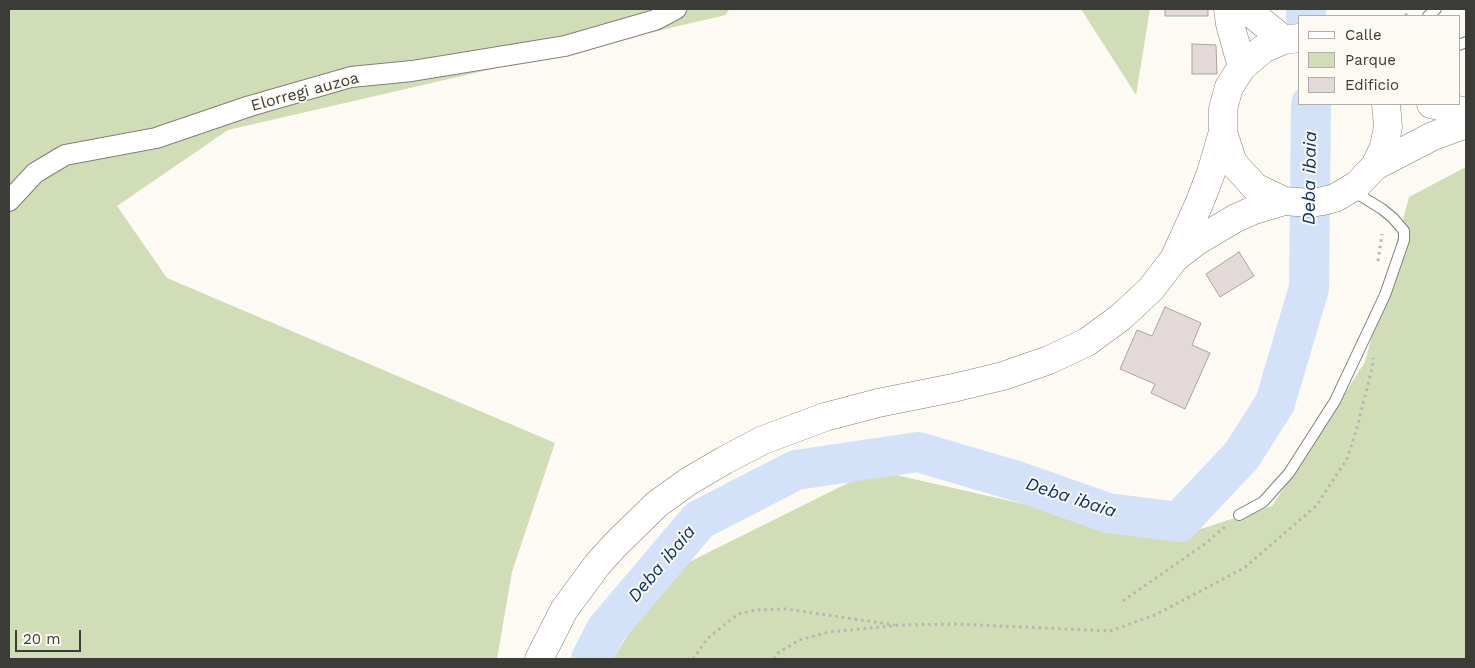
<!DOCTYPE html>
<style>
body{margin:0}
#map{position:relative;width:1475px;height:668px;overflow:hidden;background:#fcfaf2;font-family:"Work Sans",sans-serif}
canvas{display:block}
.frame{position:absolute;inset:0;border:10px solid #3b3b38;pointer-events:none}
.legend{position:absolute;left:1298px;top:15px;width:162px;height:90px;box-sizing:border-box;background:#fcfaf2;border:1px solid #afaea8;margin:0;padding:6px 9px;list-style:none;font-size:15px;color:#3b3b38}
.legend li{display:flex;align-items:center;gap:10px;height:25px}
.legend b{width:25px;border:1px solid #afaea8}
.scale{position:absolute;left:15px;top:630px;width:66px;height:22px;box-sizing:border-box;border:2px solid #3b3b38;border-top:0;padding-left:6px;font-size:15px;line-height:18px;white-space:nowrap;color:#3b3b38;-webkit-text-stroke:4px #fcfaf2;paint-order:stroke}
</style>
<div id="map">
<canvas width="1475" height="668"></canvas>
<div class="frame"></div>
<ul class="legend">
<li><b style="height:6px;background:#fff"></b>Calle</li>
<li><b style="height:14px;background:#d1ddb7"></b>Parque</li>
<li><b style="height:14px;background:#e2d9d8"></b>Edificio</li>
</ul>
<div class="scale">20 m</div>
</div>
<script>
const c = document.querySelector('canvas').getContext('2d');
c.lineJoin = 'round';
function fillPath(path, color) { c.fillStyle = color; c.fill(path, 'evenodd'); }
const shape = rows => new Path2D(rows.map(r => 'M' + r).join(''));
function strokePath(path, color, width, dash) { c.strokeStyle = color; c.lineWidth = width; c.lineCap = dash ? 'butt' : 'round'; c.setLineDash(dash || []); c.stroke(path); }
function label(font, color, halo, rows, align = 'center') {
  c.font = font + ' "Work Sans",sans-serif'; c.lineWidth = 4; c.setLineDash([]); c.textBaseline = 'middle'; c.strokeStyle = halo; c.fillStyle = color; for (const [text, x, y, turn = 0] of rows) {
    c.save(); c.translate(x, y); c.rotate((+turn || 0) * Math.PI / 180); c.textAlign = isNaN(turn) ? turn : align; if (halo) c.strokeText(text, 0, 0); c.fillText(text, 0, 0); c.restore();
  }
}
fillPath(shape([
 [9,9,729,9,726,15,228,130,117,206,167,278,555,443,512,572,497,659,9,659],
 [1081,9,1150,9,1136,95],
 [1466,167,1466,659,613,659,665,574,874,470,1173,538,1272,506,1365,362,1409,197]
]), '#d1ddb7');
strokePath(shape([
 [1306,9,1306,16],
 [591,659,606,630,699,520,796,470,918,452,1020,482,1108,513,1179,522,1242,455,1275,403,1309,288,1311,104]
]), '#d3e2f8', 40);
const building = shape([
 [1165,9,1208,9,1208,16,1165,16,1165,9],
 [1192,44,1216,45,1217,74,1192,74,1192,44],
 [1239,252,1254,276,1220,297,1206,274,1239,252],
 [1165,307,1201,323,1192,345,1210,353,1185,409,1151,393,1155,384,1120,369,1137,330,1152,336,1165,307]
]);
fillPath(building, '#e2d9d8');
strokePath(building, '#aba2a1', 1);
const lane = shape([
 [1428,16,1436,9],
 [1459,45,1466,42],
 [1239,515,1263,502,1289,473,1335,401,1385,295,1404,240,1404,231,1393,218,1382,209,1353,191]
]);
const street = shape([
 [9,201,35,173,65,155,156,138,250,106,351,77,412,71,565,46,655,20,676,9]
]);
const secondary = shape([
 [1431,104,1466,112],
 [1375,166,1433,136,1466,124]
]);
const primary = shape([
 [1228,9,1230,24,1242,67],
 [1246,9,1284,40],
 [1223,132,1233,163,1255,187,1284,201,1310,203,1323,201,1335,198,1357,185,1375,166,1384,147,1388,127,1386,104],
 [1175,258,1197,241,1236,218,1254,210,1284,201],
 [539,659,564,610,597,565,615,545,657,504,689,481,725,460,763,440,825,417,878,403,953,388,1003,376,1049,360,1087,342,1121,317,1151,289,1174,259,1199,204,1211,173,1223,132,1223,109,1229,87,1242,67,1263,49,1284,40,1299,38]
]);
strokePath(lane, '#817f78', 12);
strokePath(street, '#817f78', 22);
strokePath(secondary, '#817f78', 29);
strokePath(primary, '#817f78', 29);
strokePath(shape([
 [1406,16,1407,9],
 [1378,261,1382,234],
 [1123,601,1206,543,1227,525],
 [693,659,708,638,738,614,756,610,786,609,895,625],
 [774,659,778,653,799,640,829,632,901,625,956,624,1110,631,1155,615,1244,568,1316,506,1347,459,1357,428,1373,364,1373,358]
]), '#b7b6af', 3, [2.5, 4]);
strokePath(lane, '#fff', 10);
strokePath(street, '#fff', 20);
strokePath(secondary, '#fff', 28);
strokePath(primary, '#fff', 28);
label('16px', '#3b3b38', '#fcfaf2', [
 ["Elorregi auzoa",305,92,-15]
]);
label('italic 18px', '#07316f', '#fcfaf2', [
 ["Deba ibaia",1310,178,-89],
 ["Deba ibaia",1071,498,18],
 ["Deba ibaia",662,564,-50]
]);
</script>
